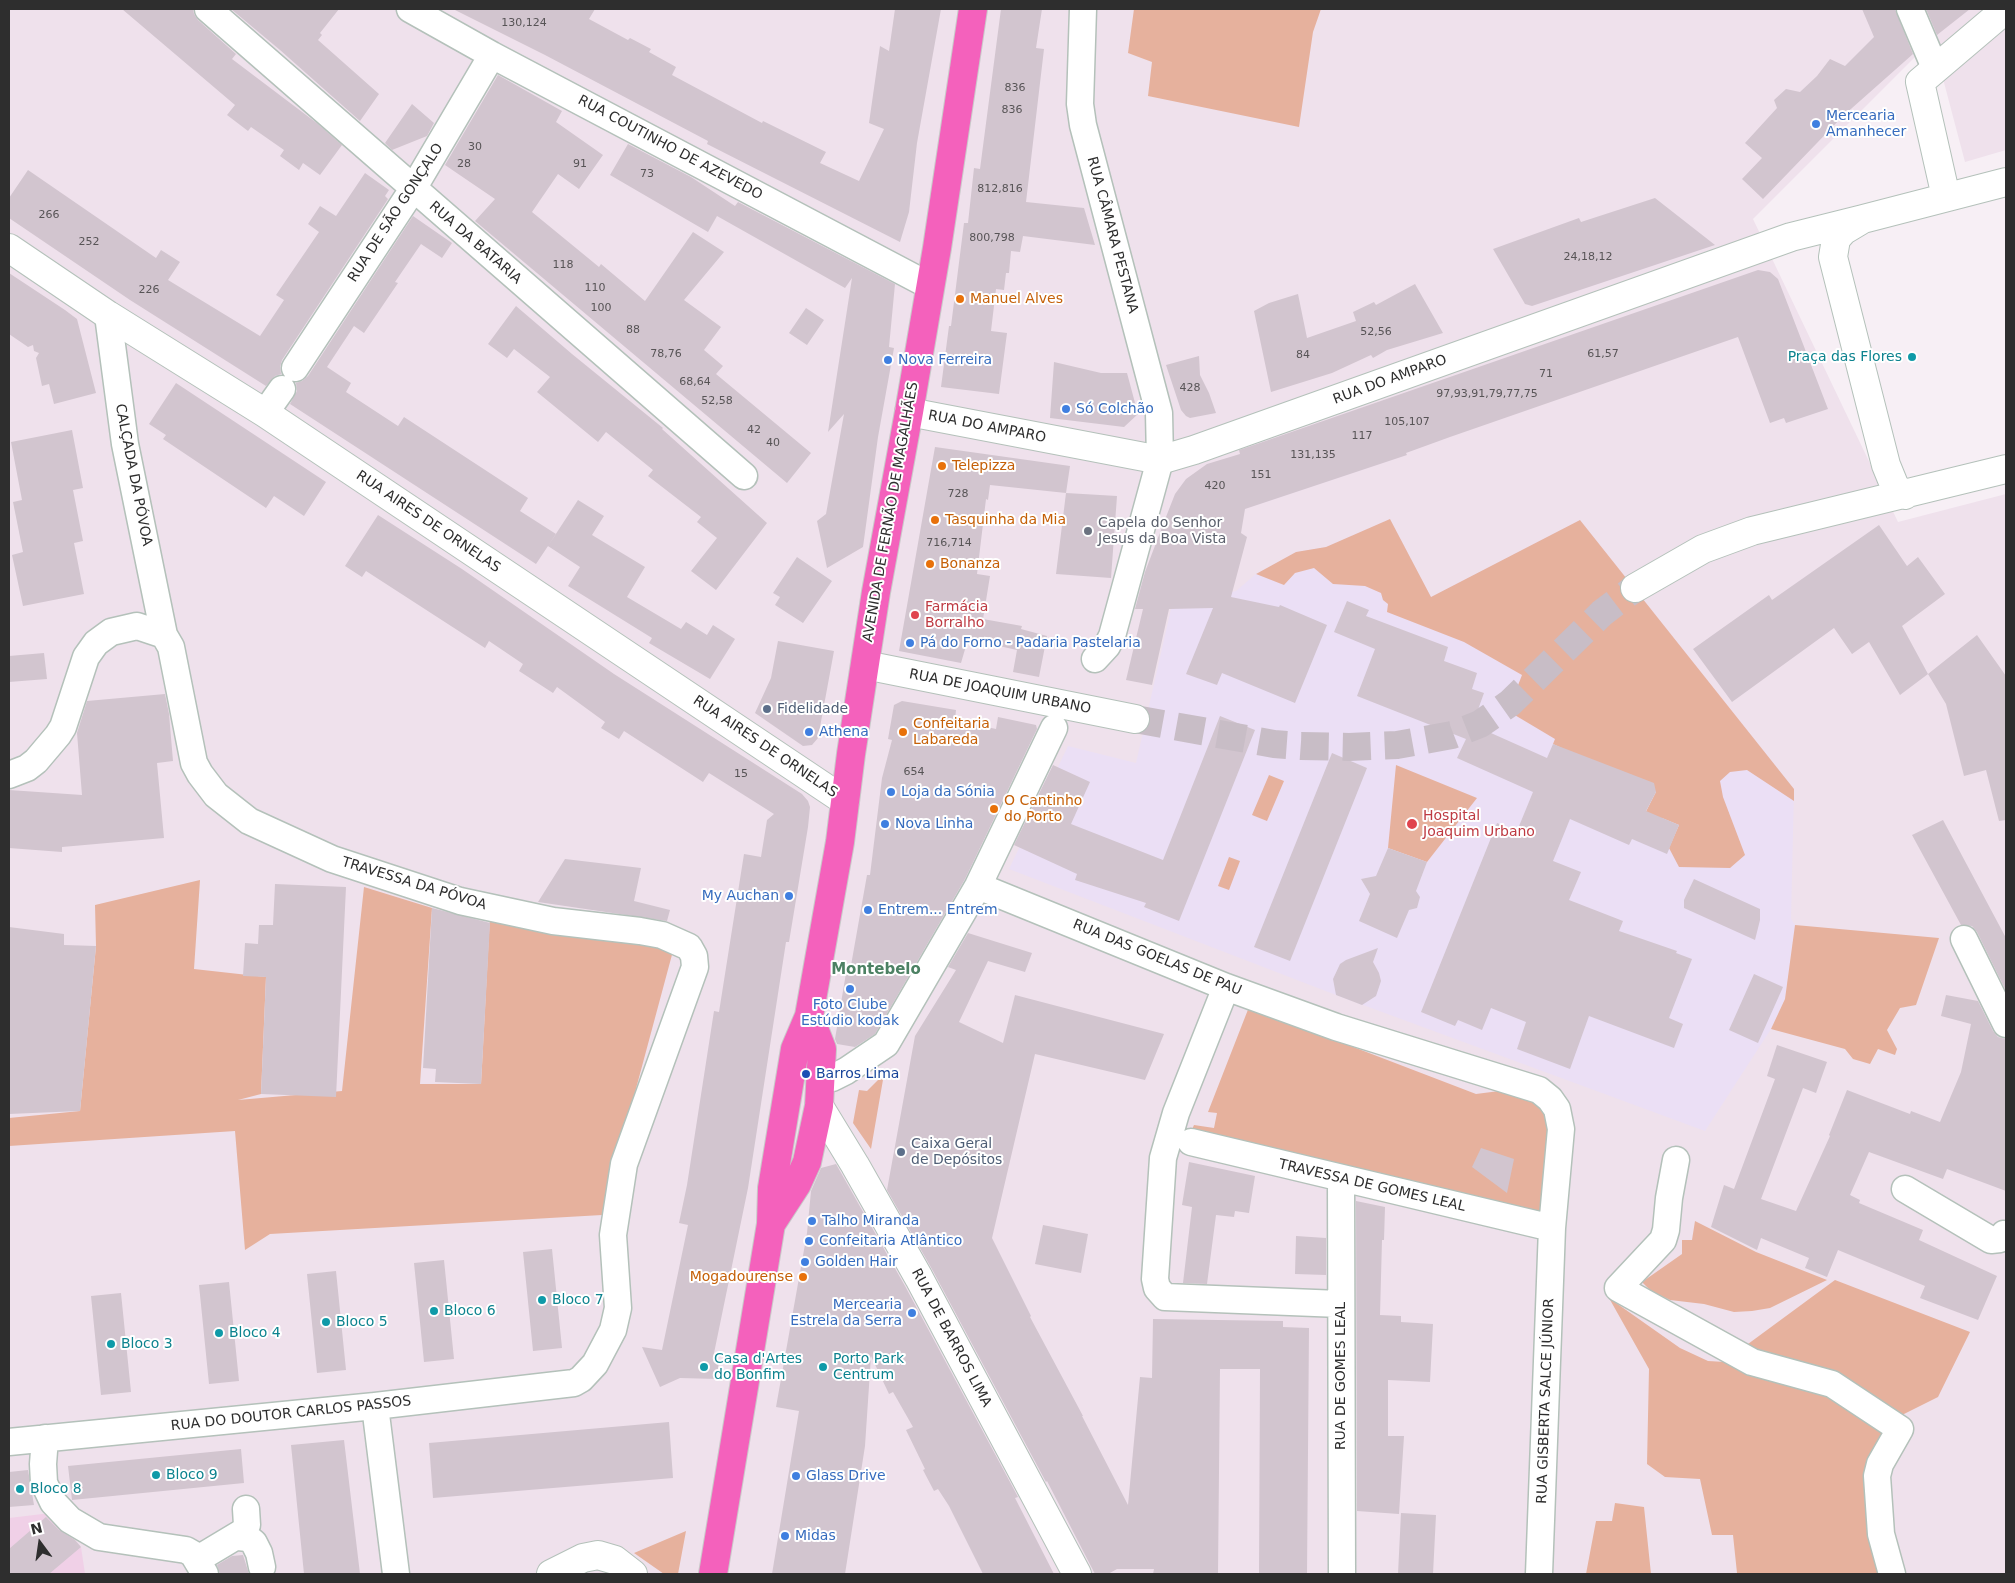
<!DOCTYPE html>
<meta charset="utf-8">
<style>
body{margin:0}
#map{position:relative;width:2015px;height:1583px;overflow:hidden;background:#efe1ec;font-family:"DejaVu Sans",sans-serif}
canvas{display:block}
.frame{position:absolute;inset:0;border:10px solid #2e2e2e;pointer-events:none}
.north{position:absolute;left:15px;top:1518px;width:50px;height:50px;-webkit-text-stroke:4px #fff;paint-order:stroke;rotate:346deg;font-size:14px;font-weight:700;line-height:20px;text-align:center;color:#2e2e2e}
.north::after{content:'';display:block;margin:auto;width:18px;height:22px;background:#2e2e2e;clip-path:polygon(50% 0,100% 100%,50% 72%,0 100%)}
</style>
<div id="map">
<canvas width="2015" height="1583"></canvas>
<div class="frame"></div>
<div class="north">N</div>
</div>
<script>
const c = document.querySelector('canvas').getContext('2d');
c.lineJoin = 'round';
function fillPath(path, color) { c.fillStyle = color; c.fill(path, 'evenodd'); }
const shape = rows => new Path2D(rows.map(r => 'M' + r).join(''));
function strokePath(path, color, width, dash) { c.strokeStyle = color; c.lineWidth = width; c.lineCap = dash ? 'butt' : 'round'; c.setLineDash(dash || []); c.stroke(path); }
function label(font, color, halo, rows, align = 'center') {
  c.font = font + ' "DejaVu Sans",sans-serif'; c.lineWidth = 4; c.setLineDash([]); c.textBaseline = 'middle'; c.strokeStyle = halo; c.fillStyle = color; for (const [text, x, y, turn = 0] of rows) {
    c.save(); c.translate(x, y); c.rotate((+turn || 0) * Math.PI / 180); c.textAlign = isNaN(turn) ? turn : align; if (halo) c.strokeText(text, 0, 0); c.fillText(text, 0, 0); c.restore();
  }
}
fillPath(shape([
 [51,1513,81,1547,85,1574,9,1574,9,1518]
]), '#f0d0e7');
fillPath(shape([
 [1390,519,1431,597,1580,520,1794,789,1791,919,1795,925,1785,999,1771,1029,1705,1131,1336,995,1009,869,1068,746,1136,763,1171,609,1184,603,1236,591,1256,574,1296,552,1326,547]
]), '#ebdff5');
fillPath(shape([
 [1134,9,1321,9,1313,32,1299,127,1148,96,1152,62,1128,53],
 [1390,519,1431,597,1580,520,1794,789,1794,801,1747,770,1730,772,1720,781,1723,797,1745,855,1730,868,1679,867,1669,848,1679,825,1662,818,1634,835,1656,792,1553,744,1555,739,1508,711,1522,675,1464,642,1387,612,1388,604,1383,600,1381,593,1365,586,1333,584,1314,568,1295,573,1284,585,1256,574,1296,552,1326,547],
 [1396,765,1477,798,1427,862,1388,848],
 [1269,775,1284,781,1267,821,1252,815],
 [1229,857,1240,861,1229,890,1218,886],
 [200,880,194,969,266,977,261,1094,238,1100,342,1091,364,887,432,908,420,1084,481,1084,490,916,673,951,602,1215,270,1234,245,1250,235,1131,9,1146,9,1118,80,1111,96,946,95,905],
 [1795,925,1939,938,1916,1005,1900,1008,1887,1030,1897,1049,1895,1055,1878,1049,1870,1064,1853,1059,1845,1049,1771,1029,1785,999],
 [1249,1007,1476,1094,1507,1090,1545,1108,1553,1131,1545,1217,1190,1134,1194,1125,1214,1128,1217,1113,1208,1112],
 [884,1074,871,1149,853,1123,859,1090,867,1091],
 [1695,1221,1756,1252,1827,1280,1770,1308,1752,1311,1734,1312,1704,1304,1670,1300,1651,1291,1642,1282,1682,1254,1682,1240,1692,1240],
 [1835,1280,1970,1332,1938,1397,1898,1417,1753,1351,1748,1344],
 [1609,1298,1680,1348,1708,1361,1725,1362,1823,1385,1893,1431,1873,1466,1886,1574,1718,1574,1737,1573,1733,1535,1712,1535,1700,1479,1665,1477,1647,1464,1649,1369],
 [1615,1503,1644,1507,1651,1574,1586,1574,1596,1521,1612,1521],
 [686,1531,678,1574,664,1574,634,1553]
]), '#e6b19d');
fillPath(shape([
 [1916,56,1942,75,1965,162,2006,150,2006,494,1898,522,1753,219]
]), '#f7eff5');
fillPath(shape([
 [122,9,193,9,194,14,198,20,236,54,232,59,318,124,342,145,320,175,303,163,299,170,280,156,284,150,251,127,248,131,227,115,235,105],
 [231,9,339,9,320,33,322,35,318,40,379,94,360,121,280,50],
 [453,9,595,9,589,19,628,40,630,38,651,49,649,52,676,67,672,75,762,123,763,121,826,152,820,163,859,181,884,129,869,123,880,46,889,51,895,9,941,9,917,143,909,212,900,242,707,144,708,141,545,55],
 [1001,9,1042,9,1036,48,1044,49,1026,202,1084,208,1095,245,1023,236,1020,252,1011,251,1009,273,1006,273,1004,290,996,289,991,331,1007,333,999,394,941,387,949,326,951,326,964,223,968,223,974,168,980,169],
 [1862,9,1895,9,1913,54,1843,116,1763,199,1742,179,1762,158,1745,143,1777,108,1774,100,1786,89,1800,92,1817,76,1830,59,1845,66,1874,37],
 [1926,9,1970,9,1937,35],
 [498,75,562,111,556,122,603,155,579,189,558,174,532,212,599,267,601,264,645,301,693,232,724,252,684,300,721,327,704,350,723,366,716,374,811,453,787,483,475,221,495,199,445,165],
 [412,104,434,123,427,136,392,150,385,143],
 [628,144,691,177,735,206,738,202,895,284,889,347,894,348,878,437,863,547,827,568,817,521,826,514,844,414,828,432,852,278,845,288,717,216,708,232,610,175],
 [28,170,156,258,161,250,180,262,168,280,260,336,284,300,276,295,319,232,308,224,320,206,336,216,365,173,389,190,385,196,388,199,282,360,280,367,281,374,275,376,266,386,130,300,9,218,9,198],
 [1655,198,1715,245,1532,306,1525,304,1493,249,1579,218,1581,222],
 [413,216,452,243,442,258,421,244,395,282,398,283,364,333,354,326,327,367,351,383,346,392,398,426,404,417,528,498,520,511,556,534,536,564,290,404,297,391,296,383,302,381,308,376],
 [1758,270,1770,272,1778,279,1828,409,1786,423,1784,418,1770,423,1738,337,1450,437,1406,453,1407,455,1245,509,1241,533,1247,537,1231,597,1279,607,1280,605,1327,625,1295,703,1222,673,1217,685,1186,674,1213,608,1169,609,1152,685,1126,680,1143,609,1135,609,1145,572,1164,522,1175,494,1186,479,1207,464,1240,454,1239,450,1254,445],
 [9,273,65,310,77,319,96,393,54,404,49,384,42,386,36,358,39,353,34,351,33,345,28,347,9,334],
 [1415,284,1443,333,1387,350,1373,358,1371,355,1332,373,1271,392,1254,311,1269,303,1298,294,1307,338,1356,321,1353,312,1374,302,1376,305],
 [516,306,572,354,663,428,662,429,767,523,716,590,691,571,717,538,697,522,701,517,648,476,653,470,606,432,598,442,537,392,550,377,514,349,507,358,488,344],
 [806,308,824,320,807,345,789,333],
 [1199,356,1200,375,1209,393,1216,413,1190,418,1186,416,1181,410,1166,365],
 [1054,362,1101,373,1127,373,1138,414,1124,427,1050,418],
 [176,383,326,482,304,516,274,496,266,508,163,439,166,435,149,424],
 [72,430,83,488,73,490,83,541,74,543,84,594,23,606,12,555,23,552,13,502,22,500,11,442],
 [935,447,1070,466,1066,493,990,485,988,500,986,499,977,574,990,576,983,619,1022,626,1021,629,1047,636,1039,677,1013,672,1017,650,968,639,961,663,899,651],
 [1066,493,1117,496,1111,578,1056,574],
 [578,500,604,516,592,535,645,567,627,597,681,629,686,622,707,635,713,625,735,639,710,679,649,643,652,638,568,586,580,567,548,546],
 [378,515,462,569,614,674,802,794,808,801,810,807,808,827,789,942,786,942,748,1188,713,1358,719,1359,717,1379,680,1378,660,1387,642,1347,662,1350,688,1225,679,1223,687,1185,714,1011,719,1012,744,854,761,857,767,820,774,814,709,773,703,782,624,731,619,739,601,728,605,722,557,687,553,693,519,671,523,664,489,641,485,648,366,571,362,577,345,566],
 [1879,525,1907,566,1918,557,1945,594,1902,626,1928,674,1900,695,1869,642,1852,654,1834,628,1732,702,1693,649,1769,595,1772,600],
 [797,557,832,581,803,623,775,605,780,597,773,593],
 [1347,601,1369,610,1366,616,1448,647,1444,661,1477,673,1472,689,1484,693,1471,729,1473,725,1547,758,1553,744,1654,783,1656,792,1646,811,1679,825,1667,854,1632,839,1629,845,1570,819,1553,861,1581,872,1569,900,1623,921,1619,931,1677,951,1676,953,1692,959,1669,1018,1683,1024,1674,1048,1589,1016,1570,1069,1517,1049,1526,1022,1491,1008,1482,1030,1458,1020,1455,1026,1421,1012,1497,823,1517,831,1533,792,1457,758,1466,739,1357,696,1375,649,1334,632],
 [1977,635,2006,676,2006,820,1999,821,1986,770,1964,776,1946,704,1928,674],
 [778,641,834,651,818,738,812,745,803,746,755,713,771,678],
 [44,653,47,679,9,682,9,656],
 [165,694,169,714,173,761,157,763,164,838,62,847,62,852,9,848,9,790,82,795,77,733,87,701],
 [902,701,956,710,955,720,996,729,998,717,1036,725,1037,729,965,879,875,1034,855,1047,837,1044,835,1039,846,973,850,971,867,875,870,875,882,778,892,740,888,739,894,705],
 [1220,716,1255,730,1179,921,1144,907,1146,903,1075,880,1077,874,1014,845,1053,765,1090,782,1071,824,1163,860],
 [1332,753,1367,768,1290,961,1254,947],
 [1943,820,2006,938,2006,991,1977,932,1972,926,1961,925,1912,835],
 [1388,848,1427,862,1416,891,1420,897,1417,908,1409,910,1397,938,1359,921,1370,894,1361,879,1376,876],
 [565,859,641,868,634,901,670,910,667,921,538,902],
 [1694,879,1760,909,1760,920,1755,940,1684,908,1684,900],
 [275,884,346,887,336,1097,261,1094,266,977,243,976,245,943,258,944,259,925,273,925],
 [432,908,490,923,481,1084,435,1082,436,1069,423,1068],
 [9,927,64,934,64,945,96,946,80,1111,9,1114],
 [968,933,1032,953,1025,972,988,961,959,1022,1003,1043,1015,995,1164,1034,1145,1080,1035,1054,992,1238,1031,1316,1030,1317,1083,1416,1082,1416,1128,1505,1140,1377,1152,1378,1153,1319,1283,1321,1283,1327,1309,1328,1307,1574,1259,1574,1260,1369,1220,1369,1218,1574,1153,1574,1154,1569,1117,1569,1108,1574,1095,1574,1047,1481,1046,1482,933,1271,887,1190,915,1036,956,970,948,967],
 [1378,948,1373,962,1379,973,1381,981,1376,996,1362,1005,1336,995,1333,979,1340,964,1346,960],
 [1754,974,1783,987,1758,1043,1729,1030],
 [1946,995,1978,1001,1993,1031,1998,1037,2006,1039,2006,1191,1947,1169,1943,1179,1869,1152,1850,1195,1860,1200,1859,1203,1923,1230,1919,1240,1997,1276,1978,1320,1920,1298,1925,1286,1838,1250,1827,1277,1805,1268,1809,1258,1761,1238,1757,1250,1711,1227,1724,1185,1734,1189,1775,1079,1767,1076,1777,1045,1827,1062,1816,1093,1803,1088,1761,1199,1796,1211,1830,1136,1829,1135,1847,1090,1910,1114,1911,1111,1940,1122,1961,1072,1971,1024,1941,1016],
 [1481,1148,1514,1159,1507,1193,1472,1167],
 [1189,1162,1255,1176,1249,1213,1235,1211,1234,1217,1216,1215,1207,1284,1183,1283,1192,1207,1182,1205],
 [836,1164,905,1286,1018,1497,1015,1498,1054,1574,983,1574,949,1506,938,1489,934,1491,923,1470,925,1469,906,1430,913,1427,893,1392,889,1394,871,1356,865,1446,845,1574,772,1574,799,1411,776,1407,807,1233,811,1191,821,1168],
 [1356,1201,1385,1207,1384,1240,1382,1240,1380,1315,1401,1316,1401,1322,1433,1324,1430,1382,1388,1380,1388,1436,1404,1436,1399,1514,1357,1511],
 [1043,1225,1088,1234,1081,1273,1035,1264],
 [1296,1236,1326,1238,1326,1275,1295,1274],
 [552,1249,562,1348,533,1351,523,1252],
 [444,1260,454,1359,424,1362,414,1263],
 [336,1271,346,1370,317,1373,307,1274],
 [229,1282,239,1381,209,1384,199,1285],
 [121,1293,131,1392,101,1395,91,1296],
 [669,1422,673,1478,433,1498,429,1443],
 [344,1440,360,1574,304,1574,291,1445],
 [241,1449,244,1483,72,1500,68,1466],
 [28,1470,34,1505,9,1507,9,1472],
 [1401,1513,1436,1515,1433,1574,1398,1574],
 [46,1517,59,1530,75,1540,81,1547,49,1574,9,1574,9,1549],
 [243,1555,249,1574,220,1574,217,1565,232,1556]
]), '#d2c5cf');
strokePath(shape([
 [1135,719,1274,744,1301,746,1349,747,1397,745,1452,735,1480,724,1510,703,1602,613,1635,588]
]), '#c8bdc6', 28, [28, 14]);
const street = shape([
 [208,9,744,476],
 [410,9,492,55,930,286],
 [1083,9,1080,104,1083,125,1159,413,1160,460,1112,636,1107,646,1095,659],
 [1910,9,1935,68],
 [295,368,413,189,492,55],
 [265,413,282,389],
 [9,775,27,768,36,761,58,735,63,727,86,657,96,643,111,632,137,626,164,635],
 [978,886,1226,987,1336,1027,1539,1090,1550,1099,1557,1109,1561,1129,1552,1228,1539,1574],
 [1964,939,2006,1024],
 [1226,987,1176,1113,1163,1158,1155,1279,1157,1288,1165,1297,1340,1304],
 [821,1080,832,1078,846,1071,886,1044,978,886,1054,728],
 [1191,1142,1552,1228],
 [1676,1160,1669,1198,1666,1230,1663,1240,1618,1288,1752,1362,1832,1384,1900,1429,1880,1464,1877,1476,1881,1534,1892,1574],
 [1341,1179,1342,1574],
 [1905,1189,1991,1240,2000,1239,2004,1234],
 [375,1406,396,1574],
 [45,1438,43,1464,44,1483,53,1502,70,1520,99,1537,186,1550,193,1554,205,1574],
 [9,1442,375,1406,574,1383,581,1379,595,1364,613,1330,618,1308,613,1235,624,1164,695,967,694,956,689,947,662,935,640,931,553,921,460,901,332,859,249,821,216,795,200,774,194,763,171,647,164,635,125,444,108,315],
 [238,1537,248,1538,254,1543,259,1553,262,1567],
 [198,1559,243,1532,247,1525,246,1509]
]);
const secondary = shape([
 [1946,197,1920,82,2006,9],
 [9,248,108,315,265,413,845,801],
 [909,412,1160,460,1194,450,1791,237,1863,219],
 [1905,495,1895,487,1886,465,1833,257,1836,239,1843,231,1863,219,2006,182],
 [1635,588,1703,549,1752,531,2006,469],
 [865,665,1135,719],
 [819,1106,855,1165,919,1278,1077,1574],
 [551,1574,583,1558,598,1555,615,1560,633,1574]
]);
const primary = shape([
 [771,1224,797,1184,807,1162,819,1106,822,1049,809,1016],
 [713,1574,771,1224,772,1188,795,1049,809,1016,840,842,851,754,876,592,909,412,937,248,973,9]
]);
strokePath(street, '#b4c1ba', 29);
strokePath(secondary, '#b4c1ba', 30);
strokePath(primary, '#c9c9c9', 30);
strokePath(street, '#fff', 26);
strokePath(secondary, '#fff', 28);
strokePath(primary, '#f461bc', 28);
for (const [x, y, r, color] of [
 [1816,124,5,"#3f7fe0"],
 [960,299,5,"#e8710a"],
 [1912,357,5,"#0f9aa8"],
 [888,360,5,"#3f7fe0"],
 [1066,409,5,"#3f7fe0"],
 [942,466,5,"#e8710a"],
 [935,520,5,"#e8710a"],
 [1088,531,5,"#6b7280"],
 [930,564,5,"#e8710a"],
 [915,615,5,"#e0444e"],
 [910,643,5,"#3f7fe0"],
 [767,709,5,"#5c6f8a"],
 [809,732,5,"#3f7fe0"],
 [903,732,5,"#e8710a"],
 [891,792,5,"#3f7fe0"],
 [994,809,5,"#e8710a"],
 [885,824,5,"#3f7fe0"],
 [1412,824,6,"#e0444e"],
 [789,896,5,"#3f7fe0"],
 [868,910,5,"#3f7fe0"],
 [850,989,5,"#3f7fe0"],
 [806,1074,5,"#1a4fb4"],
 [901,1152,5,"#5c6f8a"],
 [812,1221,5,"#3f7fe0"],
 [809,1241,5,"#3f7fe0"],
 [805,1262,5,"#3f7fe0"],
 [803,1277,5,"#e8710a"],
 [542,1300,5,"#0f9aa8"],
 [434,1311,5,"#0f9aa8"],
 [912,1313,5,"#3f7fe0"],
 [326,1322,5,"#0f9aa8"],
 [219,1333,5,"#0f9aa8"],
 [111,1344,5,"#0f9aa8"],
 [704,1367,5,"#0f9aa8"],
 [823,1367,5,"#0f9aa8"],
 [156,1475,5,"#0f9aa8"],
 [796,1476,5,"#3f7fe0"],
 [20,1489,5,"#0f9aa8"],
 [785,1536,5,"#3f7fe0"]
]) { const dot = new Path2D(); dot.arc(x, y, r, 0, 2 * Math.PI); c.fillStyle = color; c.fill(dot); strokePath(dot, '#fff', 2); }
label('11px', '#575456', null, [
 ["130,124",524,23],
 ["836",1015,88],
 ["836",1012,110],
 ["30",475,147],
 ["28",464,164],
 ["91",580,164],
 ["73",647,174],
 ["812,816",1000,189],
 ["266",49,215],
 ["800,798",992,238],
 ["252",89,242],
 ["24,18,12",1588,257],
 ["118",563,265],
 ["110",595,288],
 ["226",149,290],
 ["100",601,308],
 ["88",633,330],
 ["52,56",1376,332],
 ["78,76",666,354],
 ["61,57",1603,354],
 ["84",1303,355],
 ["71",1546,374],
 ["68,64",695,382],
 ["428",1190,388],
 ["97,93,91,79,77,75",1487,394],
 ["52,58",717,401],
 ["105,107",1407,422],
 ["42",754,430],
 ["117",1362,436],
 ["40",773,443],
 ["131,135",1313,455],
 ["151",1261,475],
 ["420",1215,486],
 ["728",958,494],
 ["716,714",949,543],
 ["654",914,772],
 ["15",741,774]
]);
label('14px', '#366cbe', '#fff', [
 ["Mercearia",1826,116],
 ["Amanhecer",1826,132],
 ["Nova Ferreira",898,360],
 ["Só Colchão",1076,409],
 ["Pá do Forno - Padaria Pastelaria",920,643],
 ["Athena",819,732],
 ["Loja da Sónia",901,792],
 ["Nova Linha",895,824],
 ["My Auchan",779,896,"right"],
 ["Entrem... Entrem",878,910],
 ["Foto Clube",850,1005,"center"],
 ["Estúdio kodak",850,1021,"center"],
 ["Talho Miranda",822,1221],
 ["Confeitaria Atlântico",819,1241],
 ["Golden Hair",815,1262],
 ["Mercearia",902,1305,"right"],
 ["Estrela da Serra",902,1321,"right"],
 ["Glass Drive",806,1476],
 ["Midas",795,1536]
], 'left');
label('14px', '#2e2e2e', '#fff', [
 ["RUA COUTINHO DE AZEVEDO",670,148,28],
 ["RUA DE SÃO GONÇALO",396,213,-57],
 ["RUA CÂMARA PESTANA",1112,235,75],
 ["RUA DA BATARIA",475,243,41],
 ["RUA DO AMPARO",1390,380,-20],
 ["RUA DO AMPARO",987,427,11],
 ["CALÇADA DA PÓVOA",133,475,79],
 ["AVENIDA DE FERNÃO DE MAGALHÃES",891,512,-80],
 ["RUA AIRES DE ORNELAS",428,522,34],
 ["RUA DE JOAQUIM URBANO",1000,692,11],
 ["RUA AIRES DE ORNELAS",765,747,34],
 ["TRAVESSA DA PÓVOA",414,884,17],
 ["RUA DAS GOELAS DE PAU",1157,958,22],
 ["TRAVESSA DE GOMES LEAL",1372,1186,13],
 ["RUA DE BARROS LIMA",951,1338,62],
 ["RUA DE GOMES LEAL",1341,1376,-90],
 ["RUA GISBERTA SALCE JÚNIOR",1546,1401,-88],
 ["RUA DO DOUTOR CARLOS PASSOS",291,1414,-6]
]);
label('14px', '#c56008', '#fff', [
 ["Manuel Alves",970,299],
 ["Telepizza",952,466],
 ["Tasquinha da Mia",945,520],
 ["Bonanza",940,564],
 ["Confeitaria",913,724],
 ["Labareda",913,740],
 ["O Cantinho",1004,801],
 ["do Porto",1004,817],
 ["Mogadourense",793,1277,"right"]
], 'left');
label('14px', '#0d838f', '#fff', [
 ["Praça das Flores",1902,357,"right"],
 ["Bloco 7",552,1300],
 ["Bloco 6",444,1311],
 ["Bloco 5",336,1322],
 ["Bloco 4",229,1333],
 ["Bloco 3",121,1344],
 ["Casa d'Artes",714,1359],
 ["do Bonfim",714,1375],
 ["Porto Park",833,1359],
 ["Centrum",833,1375],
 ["Bloco 9",166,1475],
 ["Bloco 8",30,1489]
], 'left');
label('14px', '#5b616d', '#fff', [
 ["Capela do Senhor",1098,523],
 ["Jesus da Boa Vista",1098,539]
], 'left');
label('14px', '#be3a42', '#fff', [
 ["Farmácia",925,607],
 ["Borralho",925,623],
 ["Hospital",1423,816],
 ["Joaquim Urbano",1423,832]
], 'left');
label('14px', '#4e5e75', '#fff', [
 ["Fidelidade",777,709],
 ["Caixa Geral",911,1144],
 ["de Depósitos",911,1160]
], 'left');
label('14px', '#164399', '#fff', [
 ["Barros Lima",816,1074]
], 'left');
label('bold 15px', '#4c8163', '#fff', [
 ["Montebelo",876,970]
]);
</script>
